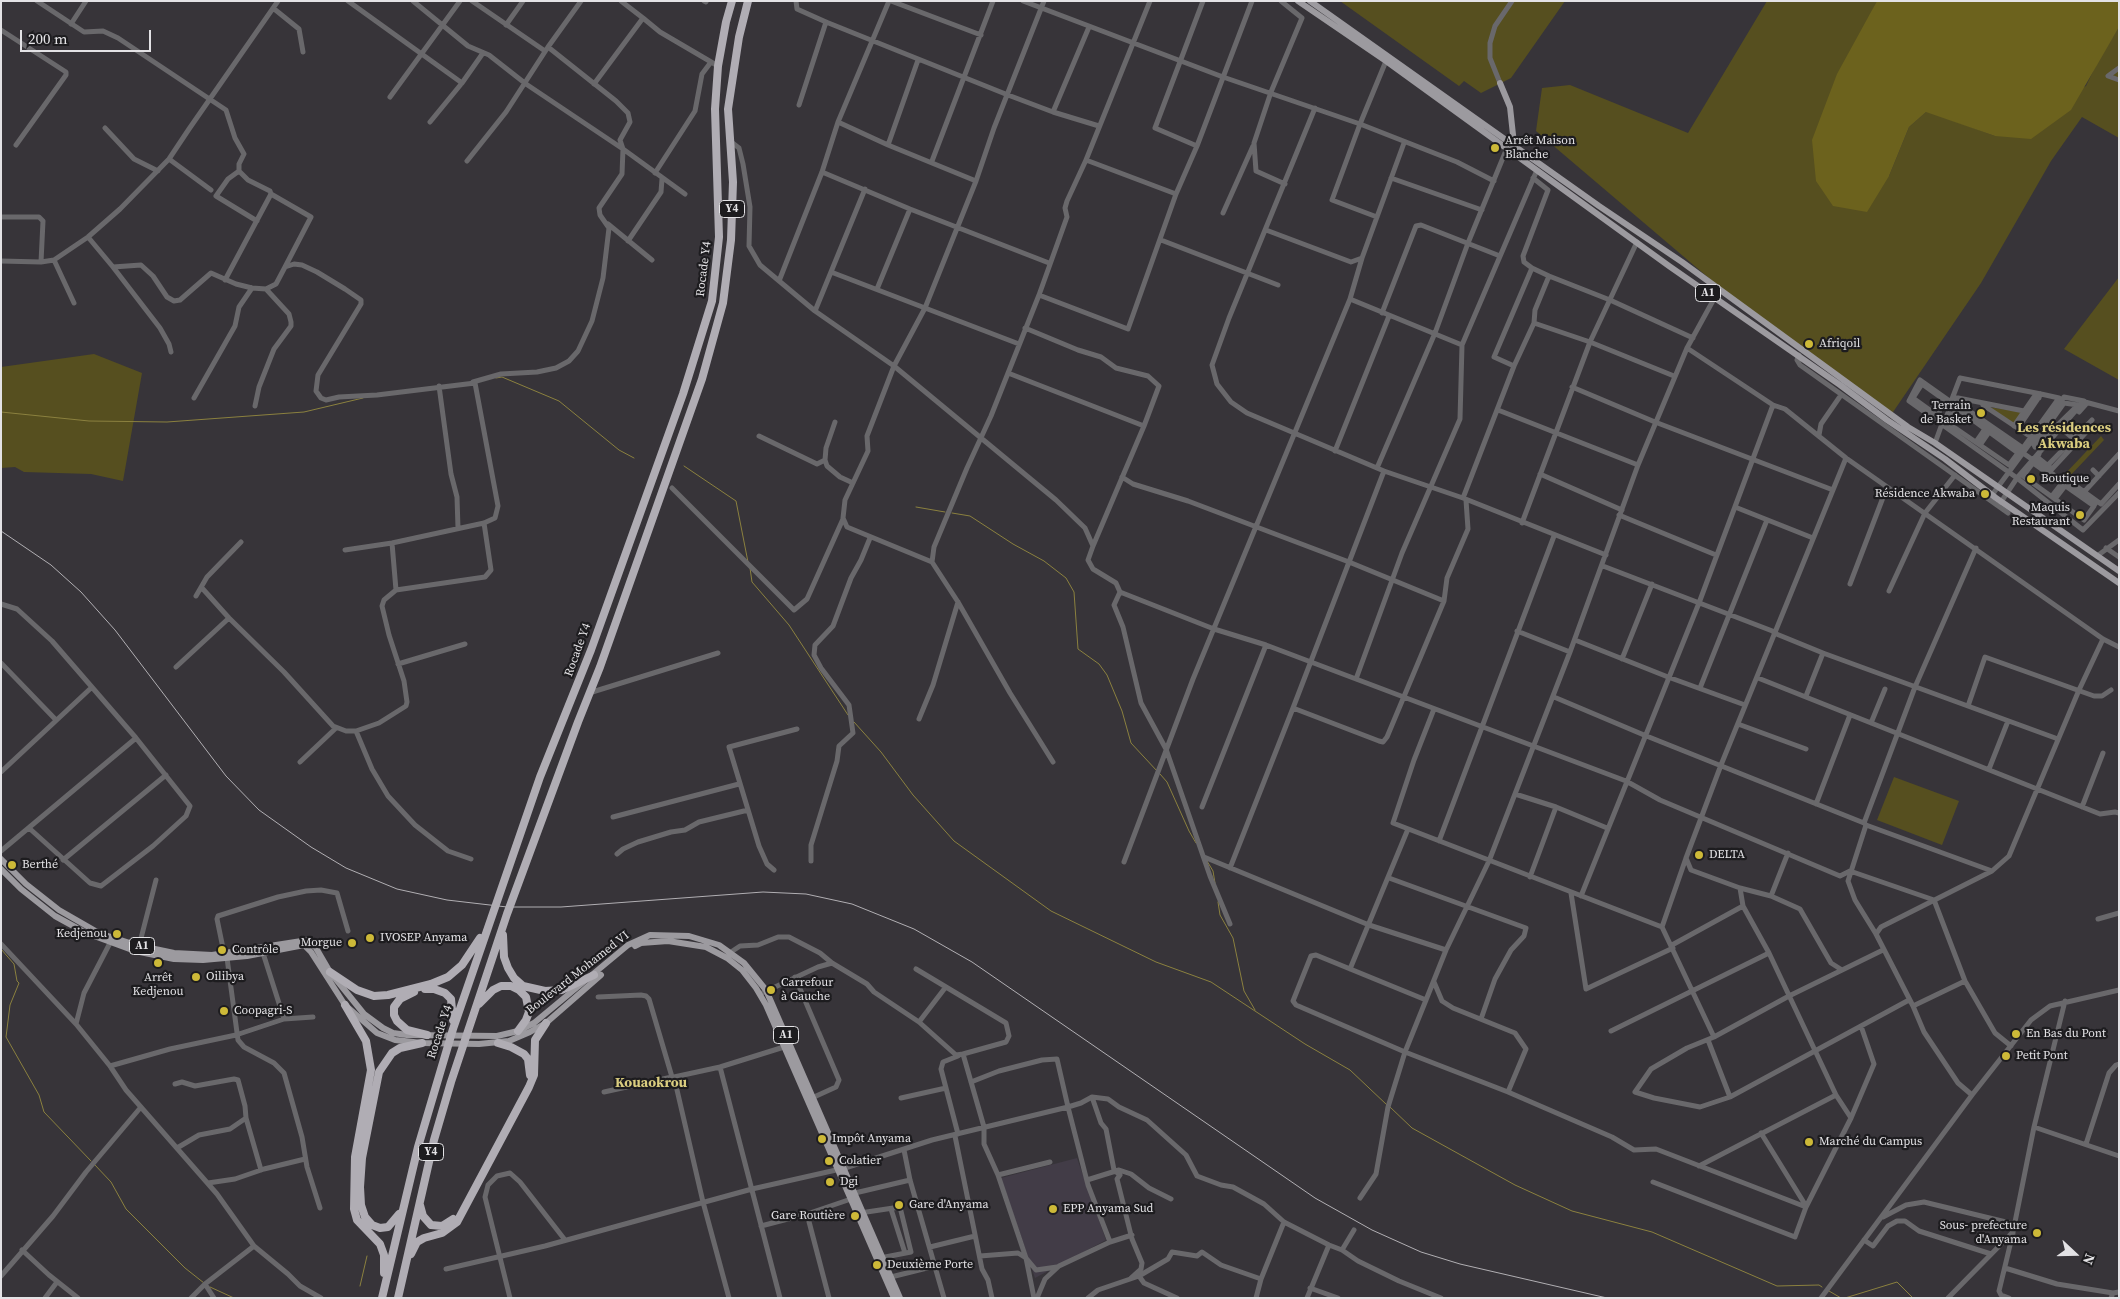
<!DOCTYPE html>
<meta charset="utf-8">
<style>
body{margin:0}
#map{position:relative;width:2120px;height:1299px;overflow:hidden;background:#373439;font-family:"Source Serif 4",serif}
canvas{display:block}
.frame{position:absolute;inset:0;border:2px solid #e3e2e5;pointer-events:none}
.north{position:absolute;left:2050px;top:1229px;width:50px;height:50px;-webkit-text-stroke:4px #1d1c1f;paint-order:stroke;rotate:111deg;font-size:14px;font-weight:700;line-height:20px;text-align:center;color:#e3e2e5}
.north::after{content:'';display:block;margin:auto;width:18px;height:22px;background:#e3e2e5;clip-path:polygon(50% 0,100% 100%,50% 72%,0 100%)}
.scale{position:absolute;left:20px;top:30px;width:131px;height:22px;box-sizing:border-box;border:2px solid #e3e2e5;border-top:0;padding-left:6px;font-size:15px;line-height:18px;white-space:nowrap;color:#e3e2e5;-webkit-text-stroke:4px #1d1c1f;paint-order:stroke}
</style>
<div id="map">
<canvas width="2120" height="1299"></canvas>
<div class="frame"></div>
<div class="north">N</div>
<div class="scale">200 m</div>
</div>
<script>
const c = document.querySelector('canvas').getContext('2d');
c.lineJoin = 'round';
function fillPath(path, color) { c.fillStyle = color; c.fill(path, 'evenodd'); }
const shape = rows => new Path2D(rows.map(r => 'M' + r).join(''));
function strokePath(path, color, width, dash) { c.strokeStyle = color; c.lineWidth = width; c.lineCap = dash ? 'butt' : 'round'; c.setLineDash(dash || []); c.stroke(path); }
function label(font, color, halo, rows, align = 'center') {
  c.font = font + ' "Source Serif 4",serif'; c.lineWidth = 4.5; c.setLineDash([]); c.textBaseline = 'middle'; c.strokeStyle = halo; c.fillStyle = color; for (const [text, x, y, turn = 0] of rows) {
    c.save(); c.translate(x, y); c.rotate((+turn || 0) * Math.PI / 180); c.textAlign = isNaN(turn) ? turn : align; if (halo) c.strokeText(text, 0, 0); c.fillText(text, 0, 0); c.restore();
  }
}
fillPath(shape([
 [1077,1158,1106,1240,1035,1278,1001,1178]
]), '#423c47');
fillPath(shape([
 [1340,1,1565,1,1511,78,1481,93,1464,81,1459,86],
 [1767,1,1877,1,1869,18,1889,176,1909,127,1927,111,1995,136,2086,86,2098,61,2119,27,2119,138,2082,117,2051,161,1981,283,1891,415,1737,302,1536,131,1542,88,1570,85,1688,133],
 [2119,277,2119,380,2064,349],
 [94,354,142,373,123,481,91,474,24,472,15,467,1,468,1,367],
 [1988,407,2022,412,2014,425],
 [2101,436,2104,440,2067,479,2063,476],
 [1894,777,1959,801,1942,845,1877,820]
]), '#564f1f');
fillPath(shape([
 [1877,1,2119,1,2119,27,2071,110,2031,139,1995,136,1926,112,1909,127,1889,176,1867,212,1833,206,1816,181,1812,140,1837,74]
]), '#6c621d');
strokePath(shape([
 [496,378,502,377,559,401,619,450,634,458],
 [1,412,89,421,167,422,304,412,363,398],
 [684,466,736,501,748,562],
 [916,507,945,512],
 [952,513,970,516,1013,544,1044,561,1066,578,1074,592,1078,649,1099,664,1107,675,1122,711,1131,743,1157,771],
 [750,568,752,582,789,625,848,715],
 [854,722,881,752,913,795,954,841,1051,911,1156,962,1211,982,1305,1044,1350,1070,1387,1105],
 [1160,774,1167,782,1189,831,1196,843],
 [1207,861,1213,871,1215,883],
 [1218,902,1220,915,1233,938,1244,991,1255,1010],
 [1,949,14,964,17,981,19,983,10,1005,6,1037,39,1095,44,1112,91,1161],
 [1390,1107,1412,1128,1515,1185,1572,1211,1652,1232,1777,1286,1819,1285,1822,1287],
 [94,1164,111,1182,126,1209,185,1268,204,1283],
 [360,1286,367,1256],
 [210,1287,234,1298],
 [1829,1291,1841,1298],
 [1845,1298,1897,1282,1913,1298]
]), '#8b813f', 1);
strokePath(shape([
 [37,1,84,32,103,31,118,38,226,110,235,138,244,154,239,164,239,171,248,180,270,191,271,194,225,280],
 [348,1,462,83],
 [413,1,468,46,489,55,526,84,623,149,622,174,599,208,600,215,609,228,603,278,592,321,578,351,569,361,556,368,537,372,501,374,473,382],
 [472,1,545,51],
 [704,1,706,2],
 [796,1,797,9,826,22,1008,95,1053,112,1099,126],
 [891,1,981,35],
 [1023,1,1223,77,1360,124,1457,162,1494,181],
 [1281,1,1302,18,1271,92,1254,143,1256,171,1285,184],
 [273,8,299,29,303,52],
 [643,18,660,32,718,66],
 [71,24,86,1],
 [506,25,523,1],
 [1,30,66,72,66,75,16,145],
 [548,47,616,101,628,113,630,122,620,140,623,149,685,194],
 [2119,68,2108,76,2119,80],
 [1500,83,1490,58,1490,43,1495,26,1512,1],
 [594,84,643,18,621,1],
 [390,97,460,1],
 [799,105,826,22],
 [1315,108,1229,318,1212,365,1217,384,1231,402,1247,413,1384,471,1463,498,1606,555],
 [1053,112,1089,27],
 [430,122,462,83,483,53],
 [838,122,888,145,976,181],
 [105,128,134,159,158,171],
 [730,141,739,148,743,164,750,207,749,246,760,265,815,311,894,366,1056,500,1085,528,1093,546,1088,560,1093,569,1116,583,1120,592,1214,629,1266,645,1626,781,1660,800,1840,876,1850,871,1934,900,1965,981,1995,1033,2011,1046],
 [888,145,918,60],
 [1197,146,1155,128,1203,1],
 [169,159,211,190],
 [1086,160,1176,194],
 [467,161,506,112,548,47,581,1],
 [932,161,993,1],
 [239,171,228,179,216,196,257,221],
 [822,172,910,209,1049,263],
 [655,173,695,111,702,74,711,62],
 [1391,178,1482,210],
 [1533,178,1548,190,1523,256,1524,262,1532,268,1549,276,1610,300,1693,338],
 [271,194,311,217,285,267],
 [1223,213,1253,146],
 [1,217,39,217,43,221,41,262],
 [1377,217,1332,200,1360,124,1386,61],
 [608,224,652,260],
 [1266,230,1351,262,1362,258],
 [88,237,113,267,141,265,153,276,167,297,174,301,180,300,211,273,236,284,252,288,266,289,276,284,285,267,294,264,302,265,317,272,345,289,361,300,361,304,318,375,316,391,321,398,326,400,339,397,377,395,475,383,498,506,495,518,484,523,392,543,345,550],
 [1161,240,1278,285],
 [628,241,661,192,662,179],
 [54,260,74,303],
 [1,261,41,262,54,260,88,237,120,209,169,159,189,129,278,1],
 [113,267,160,328,169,344,171,352],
 [831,272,1019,344],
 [779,281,822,172,838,122,889,1],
 [877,289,910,209],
 [1039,295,1128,329,1176,194,1197,146,1252,1],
 [1350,299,1462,345],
 [815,311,865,189],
 [1382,313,1416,226,1421,225,1500,256],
 [1534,323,1590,342,1674,376],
 [1025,328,1078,350,1101,357,1116,368,1148,376,1159,386,1144,426],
 [1687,348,1773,405,1785,409,1846,458,2103,639,2119,647],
 [1799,355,1797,360,1800,365,2008,513],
 [1514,366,1494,357,1532,268],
 [1008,373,1144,426,1093,546],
 [1960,378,2041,394,2059,398,2023,448,1952,399,1960,378],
 [1922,384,1943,399,1938,416,1913,398,1922,384],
 [439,386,451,474,457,497,458,528],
 [1572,387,1655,422,1833,490],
 [1953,397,2024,411],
 [194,398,235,326,239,307,252,288],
 [2085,402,2119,411],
 [2064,403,2078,405,2035,447,2034,445,2064,403],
 [1951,404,2018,453,2009,465,1945,421,1951,404],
 [1983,405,2031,437],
 [255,406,259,387,274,349,291,326,291,322,289,314,266,289],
 [1498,410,1638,465],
 [2079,412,2087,403],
 [835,422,826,448,825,460,827,466,840,477,853,483],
 [1947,422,1957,408],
 [2014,426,2034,397,2039,398],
 [2018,428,2041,394],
 [2062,429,2074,439],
 [1819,435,1821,424,1841,395],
 [759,436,817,464,825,460],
 [1976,442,1985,429],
 [1935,443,1943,421],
 [1980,445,1989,432],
 [1335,451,1389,316],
 [2039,454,2037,457,2052,469,2090,428],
 [2033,463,2094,506,2084,520,2023,476,2033,463],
 [2047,466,2092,420],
 [1377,468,1435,333,1468,243,1507,148],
 [2093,470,2099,476],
 [1384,471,1293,708,1379,741,1383,742,1387,737,1444,601,1447,578,1468,529,1466,500],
 [1540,474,1622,510],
 [1122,477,1133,484,1188,501,1349,562,1444,601],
 [2065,478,2101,504,2119,484],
 [672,488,794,610,807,599,843,519],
 [2084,492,2119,454],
 [1992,495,2064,397,2084,401,2017,478,2001,502],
 [2052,496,2062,483],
 [1463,498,1514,366,1534,323,1535,310,1549,276],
 [2055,499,2065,486],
 [2095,504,1920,380,1909,401,2017,478,2083,530,2119,493],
 [1735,507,1813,538],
 [1619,515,1716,555],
 [1522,523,1590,342,1637,242],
 [392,543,396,590],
 [2106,548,2119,557],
 [2097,556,2119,540],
 [932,562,847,527,843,518,845,500,868,451,867,436,894,366,925,308,976,181,994,128,1044,1],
 [1603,566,1775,632],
 [1850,584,1887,487],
 [202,588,229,618,284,672,333,726,346,731,356,731,379,723,406,706,407,702,404,681,389,635,382,606,384,600,396,590,485,577,491,570,484,523],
 [1889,591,1925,513,1955,475],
 [1120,592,1114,605,1123,627,1141,703,1166,749,1210,876,1230,924],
 [196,596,207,577,241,542],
 [1,604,17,609,52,641,136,738,190,806,186,816,153,846,101,886,90,883,29,828],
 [1517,631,1570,652],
 [1774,633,1823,653],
 [1575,640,1668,677,1745,705],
 [1622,659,1652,584],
 [1,663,56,720],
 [398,664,465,644],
 [176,667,229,618],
 [1758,678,2100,814,2115,812,2119,813],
 [1356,679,1402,553,1460,419,1462,345,1537,170],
 [1700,688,1767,520],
 [589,693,718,653],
 [1806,696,1823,653,2058,739],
 [1554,697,1644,735,1864,823],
 [1968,706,1985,657,2094,696,2102,696,2111,690],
 [1434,709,1414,760,1393,823,1662,927],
 [919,719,933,685,958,602],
 [1871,723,1885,689],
 [1738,724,1806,749],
 [356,731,372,769,388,796,415,825,448,851,471,859],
 [300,762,336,728],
 [1053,762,1010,693,958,602,932,562,934,547,967,468,991,416,1039,295,1067,217,1065,208,1067,201,1086,160,1150,1],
 [1989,769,2008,721],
 [1,772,91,688],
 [1515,794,1556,807,1607,828],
 [1816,804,1850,715],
 [1202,807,1266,645],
 [2082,807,2103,753],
 [613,817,739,784],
 [1866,825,1992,871],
 [1439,841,1554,536],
 [1,851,136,738],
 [617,854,623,849,638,842,671,832,685,830,699,822,748,810],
 [1204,857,1369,925,1446,950],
 [1686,858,1691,870,1740,888,1771,896,1800,909,1831,963,1842,970],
 [63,860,166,775],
 [811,861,811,845,837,761,839,746,853,733,849,705,821,668,814,655,815,645,833,626,851,578,861,560,870,538],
 [1124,862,1193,679,1350,299,1362,258,1404,143],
 [1230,868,1293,708],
 [774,870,767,864,759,846,729,747,797,729],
 [1530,877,1556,807],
 [1389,878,1526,928,1524,936,1511,950,1495,979,1481,1019],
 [1740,888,1743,906,1769,953,1836,1095,1851,1118],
 [1571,893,1586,989,1673,948],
 [1581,896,1699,603,1773,405],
 [1771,896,1788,853],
 [2098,919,2119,913],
 [1876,934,1881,927,1992,871,2009,856,2079,690,2103,639],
 [110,943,84,993,76,1024,110,1066,126,1090,217,1194,254,1246,288,1274,300,1286,321,1298],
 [1,944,76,1024],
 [1672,945,1743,906],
 [139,946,156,880],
 [1883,950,1789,996,1714,1037,1687,1048,1651,1069,1635,1092,1654,1098,1700,1107,1730,1097,1909,1000],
 [731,952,740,946,758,945,778,937,789,937,820,953,832,963],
 [224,953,217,919,218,916,278,897,306,891,321,890,337,893,348,931],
 [263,953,284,1019,313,1017],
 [227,958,238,1040,244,1047,274,1063,284,1073,302,1137,307,1167,320,1208],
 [916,969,1006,1023,1009,1036,1006,1042,963,1054],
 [1350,969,1408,829],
 [795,977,839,1080,836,1087,814,1097],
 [1434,982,1442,1001,1453,1008,1515,1033,1526,1049,1508,1092],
 [760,994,818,967,832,963,867,984,874,992,919,1022,956,1055,963,1054,984,1127,984,1144,998,1175,1026,1258,1034,1298],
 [598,997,641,995,646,996,649,999,672,1077,674,1077,703,1202,729,1298],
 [1426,1000,1316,955,1311,956,1293,1001,1296,1005,1405,1052,1426,1000,1446,950,1489,861,1570,652,1638,465,1687,348,1715,297],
 [1913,1006,1965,981],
 [919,1022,945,988],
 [1611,1031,1769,953],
 [1714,1037,1662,927,1686,858,1721,765,1846,458],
 [1708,1040,1730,1097],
 [958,1056,943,1062,941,1069,958,1134],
 [110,1066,170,1049,236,1035,284,1019],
 [720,1067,780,1298],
 [674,1077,720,1067,784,1047],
 [971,1082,999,1071,1042,1060,1057,1059,1068,1107,1088,1185,1110,1242],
 [175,1084,182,1082,195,1086,234,1079,238,1080,245,1106,246,1118,261,1170],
 [604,1092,672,1077],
 [1972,1095,1958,1083,1924,1032,1913,1006,1876,934,1855,900,1848,881,1866,825,1864,823,1915,687,1976,548],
 [1092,1097,1101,1123,1106,1129,1114,1170,1120,1175,1117,1179,1132,1239,1142,1263,1141,1269,1131,1278],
 [901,1098,946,1088],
 [2034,1127,2119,1156],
 [1761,1133,1806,1206],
 [955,1136,982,1269,988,1280,992,1298],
 [2086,1144,2109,1073,2116,1065,2119,1064],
 [177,1148,199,1135,230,1129,246,1118],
 [904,1150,910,1180,944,1298],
 [1699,1166,1836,1095],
 [998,1175,1050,1162],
 [1087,1180,1119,1170,1131,1174,1149,1188,1171,1199],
 [1653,1182,1795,1237,1806,1207,1851,1118,1874,1064,1861,1026],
 [208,1183,235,1179,264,1169,305,1159],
 [855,1193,910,1180],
 [1360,1198,1376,1174,1388,1107,1405,1052,1508,1092,1612,1137,1634,1150,1656,1149,1806,1207],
 [891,1209,905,1253],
 [860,1213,900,1207,911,1252,880,1258],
 [807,1214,829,1298],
 [1883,1217,1906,1205,1924,1202,2014,1224],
 [761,1226,807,1214,851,1199],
 [1864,1240,1873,1246,1888,1226,1897,1221,1905,1221,1919,1231,1991,1254],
 [930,1247,975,1236],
 [22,1250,49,1275,78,1298],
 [1342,1250,1354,1230],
 [980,1256,1018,1253,1026,1258,1036,1270,1057,1267],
 [2005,1268,2057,1284,2113,1293],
 [446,1269,545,1246,752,1189,845,1168,932,1140,1068,1107,1081,1103,1092,1097,1108,1099,1119,1107,1147,1120,1186,1155,1197,1176,1221,1185,1233,1187,1264,1204,1284,1222,1329,1245,1342,1250,1358,1261,1399,1281,1441,1298],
 [1,1276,53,1216,86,1172,141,1107],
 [1139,1276,1168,1259,1172,1252,1197,1256,1202,1252,1221,1265,1261,1279],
 [891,1277,935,1266],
 [205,1284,214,1298],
 [1310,1288,1338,1298],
 [45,1298,57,1282],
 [191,1298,205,1284,254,1246],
 [510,1298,485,1197,488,1185,497,1176,510,1173,520,1182,565,1240],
 [1037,1298,1045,1279,1059,1266,1110,1242,1132,1235],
 [1088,1298,1098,1290,1139,1276,1144,1283,1177,1298],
 [1256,1298,1261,1279,1284,1222],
 [1307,1298,1329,1245],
 [1821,1298,1972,1095,2031,1020,2050,1006,2119,990],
 [1948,1298,2013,1232,2034,1127,2065,1001],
 [2009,1298,2001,1295,1999,1291,2013,1233],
 [2111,1298,2113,1293,2119,1292]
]), '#69686b', 5);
strokePath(shape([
 [1298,1,1386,61,1669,266,1840,385,1887,420,1945,459,1996,498,2119,583],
 [1310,1,1599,206,1682,262,1908,427,1935,443,2119,571],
 [1500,83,1510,107,1514,144],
 [1,859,26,884,59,910,99,933,136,945,174,953,212,955,308,940,316,948,330,972,364,1014,383,1028,393,1033,407,1035,497,1036,518,1031,534,1023,628,945,650,935,689,936,719,945,744,963,766,990,900,1298],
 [1,869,21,889,55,916,86,933,135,951,174,959,203,960,247,956,304,945,311,952,345,1005,377,1033,395,1040,422,1043,479,1044,509,1041,530,1032,546,1023,601,975],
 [635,946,641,943,668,941,706,947,727,958,742,970,756,988,766,1005,894,1298]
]), '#9c9a9f', 6);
strokePath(shape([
 [503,935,504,957,508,968,514,978,523,986,545,991,562,990,594,975],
 [330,972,357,990,374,996,388,995,431,984,448,977,462,965,480,938],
 [425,989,434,989,445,993,451,999,453,1020],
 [414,992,400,999,394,1007,394,1015,397,1021,407,1030,427,1035],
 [479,1004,493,990,501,986,511,986,519,990,526,997,529,1012,526,1020,518,1031],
 [345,1005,366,1041,371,1070,355,1157,354,1209,357,1220,380,1244,384,1255,384,1273],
 [498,1043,511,1047,524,1054,528,1059,530,1075],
 [420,1205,423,1216,431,1225,442,1226,453,1219],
 [399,1214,388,1227,380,1228,372,1225,365,1217,361,1205,360,1187,362,1158,379,1072,392,1053,400,1048,422,1043],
 [411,1254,417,1242,424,1238,442,1233,457,1222,529,1087,534,1075,535,1040,546,1023],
 [382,1298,418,1147,453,1029,540,777,591,650,683,394,712,301,719,237,715,109,718,66,726,22,732,1],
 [398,1298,434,1140,451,1082,507,914,578,722,600,667,702,379,723,303,731,240,733,182,728,109,739,37,748,1]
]), '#b0adb4', 8);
strokePath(shape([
 [1,531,51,565,81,592,115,630,226,776,259,810,311,847,346,868,397,889,447,900,507,907,561,907,763,892,806,894,852,904,914,929,972,962,1315,1198,1372,1230,1421,1252,1460,1264,1607,1298]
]), '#b1afb3', 1);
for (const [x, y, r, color] of [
 [1495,148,5,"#cdb938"],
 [1809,344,5,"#cdb938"],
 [1981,413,5,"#cdb938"],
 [2031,479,5,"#cdb938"],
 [1985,494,5,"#cdb938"],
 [2080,515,5,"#cdb938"],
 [1699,855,5,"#cdb938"],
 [12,865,5,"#cdb938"],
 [117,934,5,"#cdb938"],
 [370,938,5,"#cdb938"],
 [352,943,5,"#cdb938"],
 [222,950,5,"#cdb938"],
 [158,963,5,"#cdb938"],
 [196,977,5,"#cdb938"],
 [771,990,5,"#cdb938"],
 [224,1011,5,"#cdb938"],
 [2016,1034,5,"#cdb938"],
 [2006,1056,5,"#cdb938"],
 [822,1139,5,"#cdb938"],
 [1809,1142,5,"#cdb938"],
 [829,1161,5,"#cdb938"],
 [830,1182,5,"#cdb938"],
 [899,1205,5,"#cdb938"],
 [1053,1209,5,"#cdb938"],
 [855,1216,5,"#cdb938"],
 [2037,1233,5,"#cdb938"],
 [877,1265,5,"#cdb938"]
]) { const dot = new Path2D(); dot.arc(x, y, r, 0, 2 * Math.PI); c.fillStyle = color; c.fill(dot); strokePath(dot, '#1d1c1f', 2); }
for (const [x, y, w] of [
 [732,209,25],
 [1708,293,25],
 [142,946,25],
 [786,1035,25],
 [431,1152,25]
]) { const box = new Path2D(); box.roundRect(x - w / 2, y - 8.5, w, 17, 4); c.fillStyle = '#1d1c1f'; c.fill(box); strokePath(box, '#e3e2e5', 1); }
label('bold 11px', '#e3e2e5', null, [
 ["Y4",732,209],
 ["A1",1708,293],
 ["A1",142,946],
 ["A1",786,1035],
 ["Y4",431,1152]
]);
label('12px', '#e3e2e5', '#1d1c1f', [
 ["Arrêt Maison",1505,141],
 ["Blanche",1505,155],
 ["Afriqoil",1819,344],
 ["Terrain",1971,406,"right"],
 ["de Basket",1971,420,"right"],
 ["Boutique",2041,479],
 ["Résidence Akwaba",1975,494,"right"],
 ["Maquis",2070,508,"right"],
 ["Restaurant",2070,522,"right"],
 ["DELTA",1709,855],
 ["Berthé",22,865],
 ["Kedjenou",107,934,"right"],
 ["IVOSEP Anyama",380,938],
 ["Morgue",342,943,"right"],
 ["Contrôle",232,950],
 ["Oilibya",206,977],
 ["Arrêt",158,978,"center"],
 ["Kedjenou",158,992,"center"],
 ["Carrefour",781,983],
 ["à Gauche",781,997],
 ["Coopagri-S",234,1011],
 ["En Bas du Pont",2026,1034],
 ["Petit Pont",2016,1056],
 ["Impôt Anyama",832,1139],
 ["Marché du Campus",1819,1142],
 ["Colatier",839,1161],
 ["Dgi",840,1182],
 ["Gare d'Anyama",909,1205],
 ["EPP Anyama Sud",1063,1209],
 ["Gare Routière",845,1216,"right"],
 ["Sous- prefecture",2027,1226,"right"],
 ["d'Anyama",2027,1240,"right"],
 ["Deuxième Porte",887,1265]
], 'left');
label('12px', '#e3e2e5', '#1d1c1f', [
 ["Rocade Y4",704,269,-83],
 ["Rocade Y4",578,650,-70],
 ["Boulevard Mohamed VI",578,973,-38],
 ["Rocade Y4",440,1032,-72]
]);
label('bold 14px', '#dacd7f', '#1d1c1f', [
 ["Les résidences",2064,428],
 ["Akwaba",2064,444],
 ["Kouaokrou",651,1083]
]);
</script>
